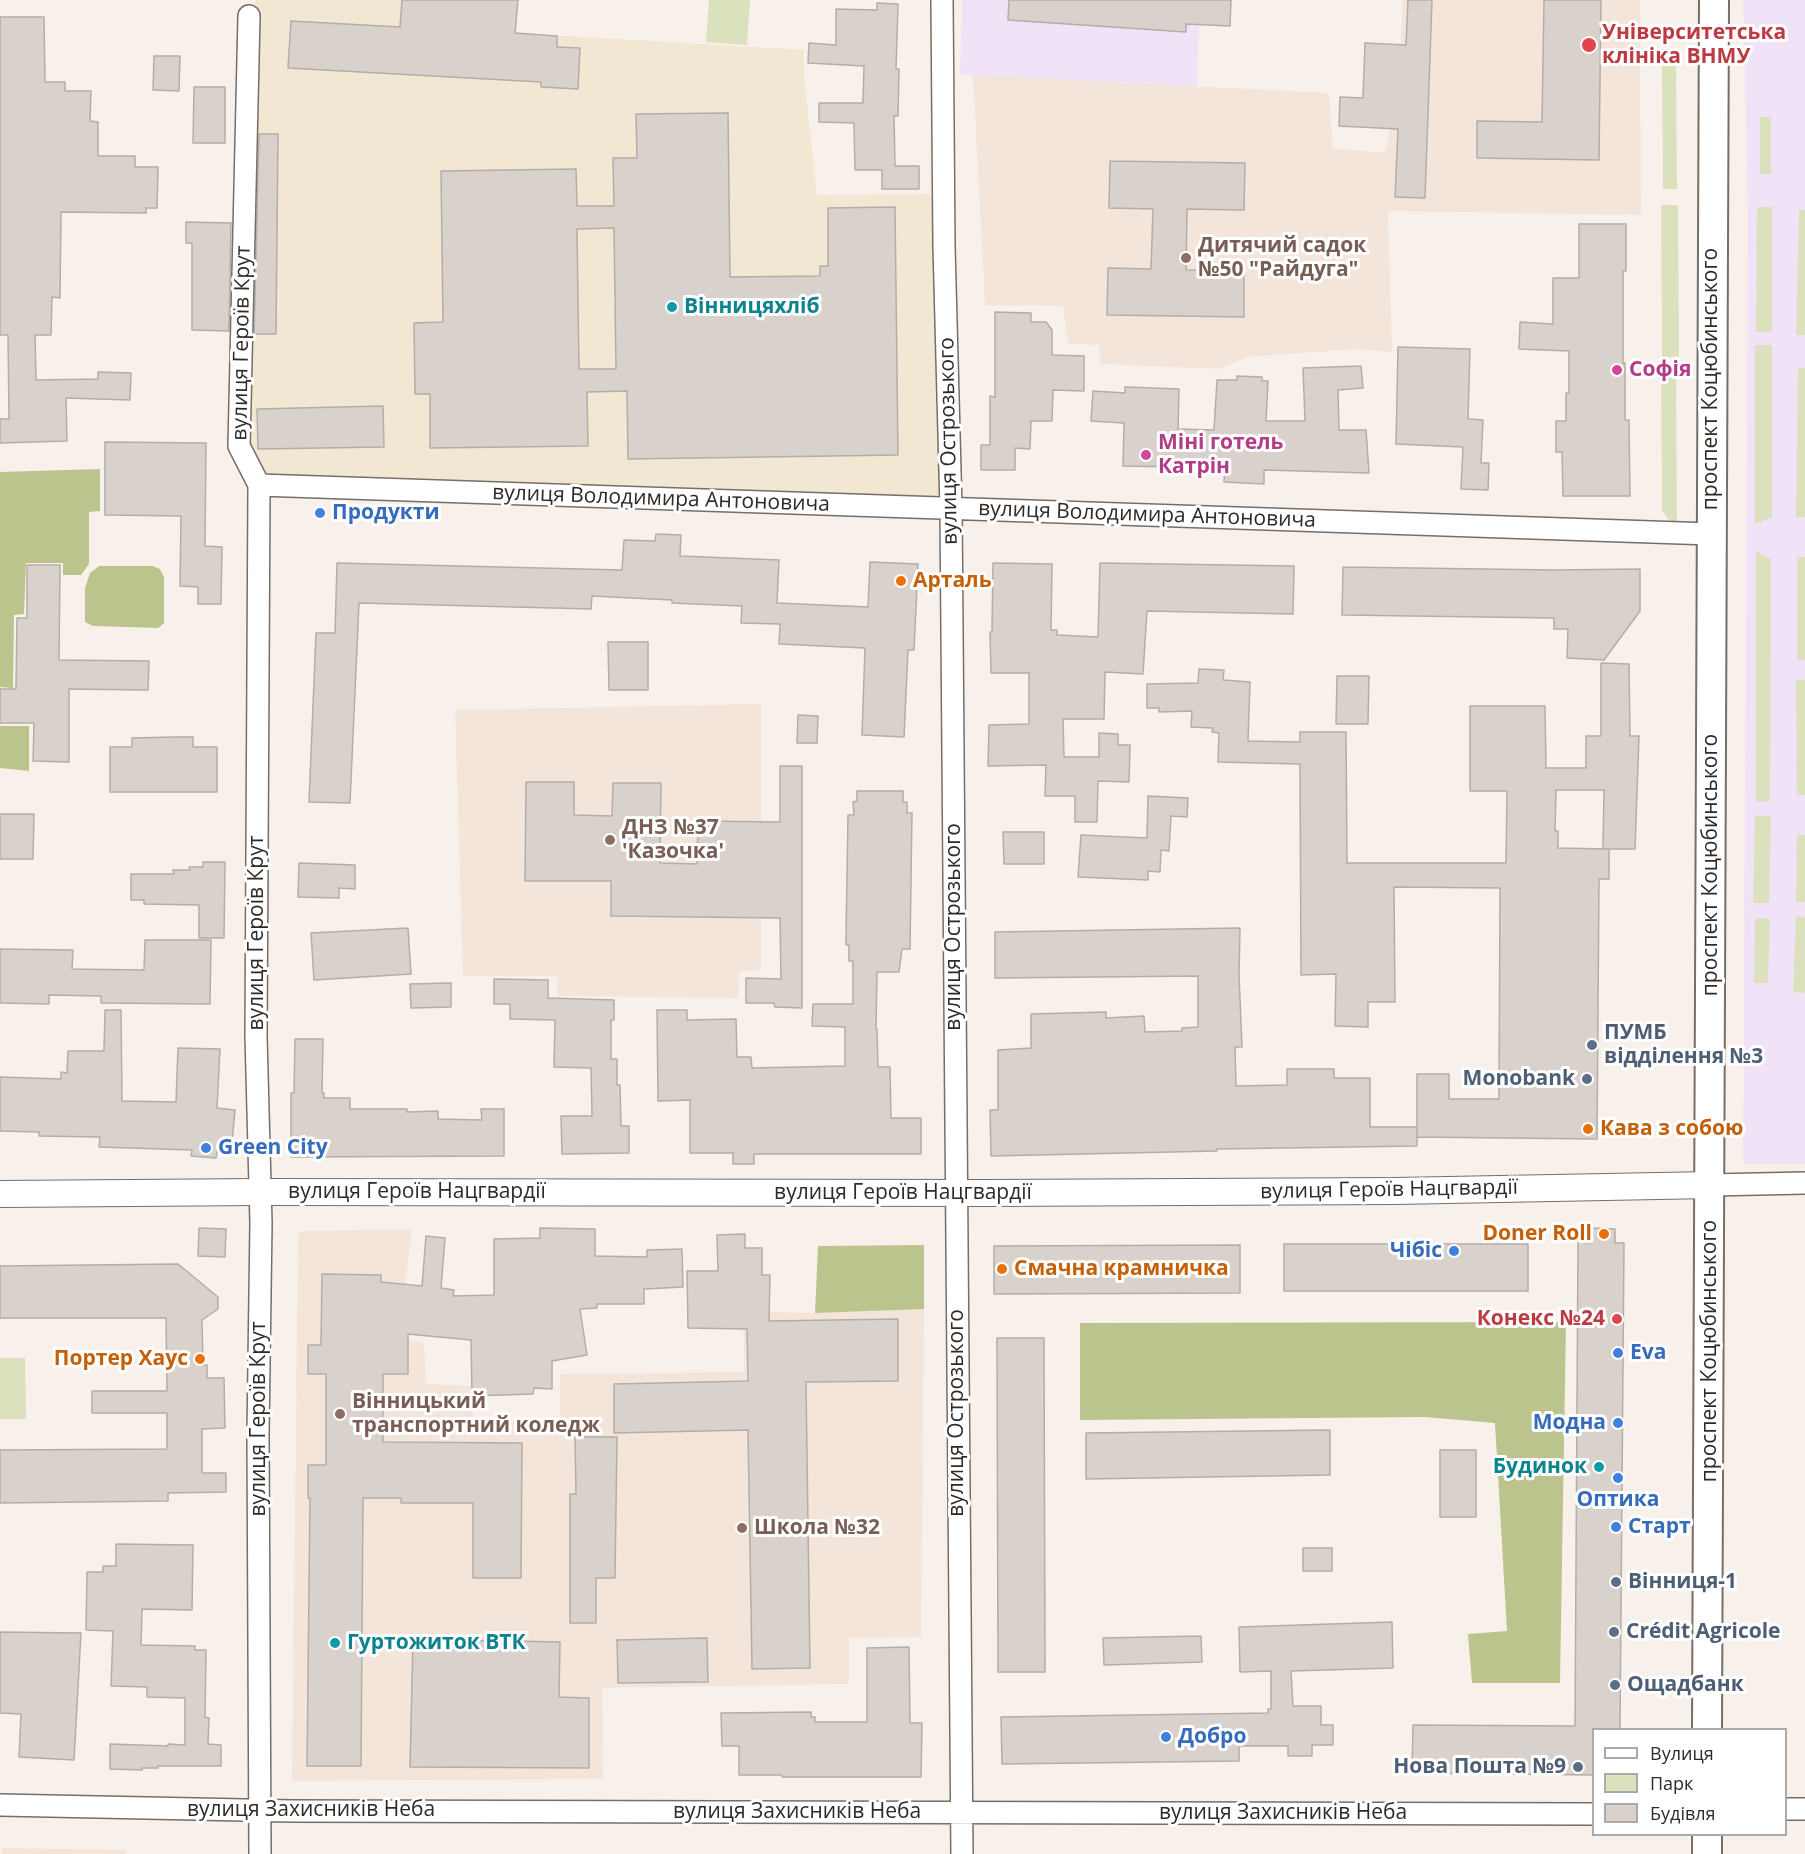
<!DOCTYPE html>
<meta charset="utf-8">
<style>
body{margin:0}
#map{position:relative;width:1805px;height:1854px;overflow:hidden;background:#f8f1eb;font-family:"Open Sans",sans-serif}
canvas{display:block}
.legend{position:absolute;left:1592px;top:1728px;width:195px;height:108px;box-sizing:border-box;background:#fff;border:2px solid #abaaa9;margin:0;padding:8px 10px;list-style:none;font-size:18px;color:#2d2a28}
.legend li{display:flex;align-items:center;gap:12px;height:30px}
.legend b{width:30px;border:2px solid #abaaa9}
</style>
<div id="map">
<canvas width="1805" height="1854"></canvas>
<ul class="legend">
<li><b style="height:8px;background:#fff"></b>Вулиця</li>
<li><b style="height:16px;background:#dce1bd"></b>Парк</li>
<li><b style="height:16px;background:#d9d2cc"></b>Будівля</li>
</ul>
</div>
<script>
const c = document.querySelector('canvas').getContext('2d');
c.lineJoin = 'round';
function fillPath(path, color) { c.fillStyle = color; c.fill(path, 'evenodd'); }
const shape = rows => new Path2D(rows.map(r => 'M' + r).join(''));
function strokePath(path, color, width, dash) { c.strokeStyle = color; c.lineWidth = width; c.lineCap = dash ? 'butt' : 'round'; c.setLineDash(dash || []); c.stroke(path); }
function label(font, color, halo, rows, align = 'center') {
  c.font = font + ' "Open Sans",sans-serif'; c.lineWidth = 6; c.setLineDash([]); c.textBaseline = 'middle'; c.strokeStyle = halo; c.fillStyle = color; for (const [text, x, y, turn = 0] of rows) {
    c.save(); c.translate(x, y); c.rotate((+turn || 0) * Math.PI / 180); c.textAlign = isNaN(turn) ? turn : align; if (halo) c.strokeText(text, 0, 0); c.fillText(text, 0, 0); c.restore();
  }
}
fillPath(shape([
 [962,0,1200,0,1197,86,960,75],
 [1743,0,1805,0,1805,1164,1743,1164,1748,217]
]), '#f0e3f7');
fillPath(shape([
 [255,0,518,0,516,33,804,50,804,76,817,195,943,194,949,507,262,473,248,448]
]), '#f2e7d2');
fillPath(shape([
 [1403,0,1640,0,1641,215,1388,211,1392,352,1358,349,1247,357,1220,369,1100,364,1099,345,1068,344,1063,306,985,305,973,75,1329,93,1333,148,1385,153,1398,84],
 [761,704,761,970,739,972,738,998,558,996,557,976,463,976,455,710],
 [412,1229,399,1337,424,1343,426,1384,474,1386,473,1418,560,1424,560,1374,744,1372,743,1311,815,1313,924,1309,921,1637,849,1638,849,1684,602,1688,603,1779,292,1781,298,1236,300,1231],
 [2,1848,125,1850,125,1854,2,1854]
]), '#f4e5db');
fillPath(shape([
 [709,0,750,0,747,45,706,42],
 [1662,56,1676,56,1677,189,1663,189],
 [1760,117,1771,117,1771,174,1760,174],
 [1678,205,1679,357,1662,357,1661,205],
 [1757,207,1772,207,1772,332,1756,332],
 [1799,210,1805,210,1805,335,1796,335],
 [1755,345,1772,345,1772,517,1755,524],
 [1798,368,1805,368,1805,517,1796,517],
 [1661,369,1676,369,1677,524,1670,522,1662,510],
 [1756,551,1771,559,1770,801,1756,802],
 [1797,557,1805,557,1805,660,1797,660],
 [1796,680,1805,680,1805,795,1797,795],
 [1755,816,1771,816,1769,903,1753,903],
 [1797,835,1805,835,1805,902,1796,902],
 [1796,916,1805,917,1805,993,1793,992],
 [1755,918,1770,919,1768,983,1754,983],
 [0,1358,25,1358,26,1419,0,1419]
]), '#dce1bd');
fillPath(shape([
 [100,469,100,511,89,512,89,564,81,575,63,575,63,563,26,563,24,614,14,615,13,688,0,687,0,472],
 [99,566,152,566,160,569,164,577,164,623,158,628,93,626,85,622,85,588,90,573],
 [0,726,29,726,29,771,0,768],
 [924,1245,924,1309,815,1313,818,1246],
 [1566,1322,1560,1683,1472,1683,1468,1634,1507,1631,1495,1423,1425,1417,1080,1420,1080,1323]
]), '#bcc48d');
const building = shape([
 [402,0,518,0,515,33,557,36,557,47,580,48,578,89,541,87,541,82,288,68,291,21,400,27,402,0],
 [1009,0,1231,0,1230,26,1186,24,1186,32,1008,20,1009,0],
 [1408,0,1432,0,1425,198,1395,197,1398,129,1339,126,1340,97,1363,98,1365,43,1406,45,1408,0],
 [1544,0,1601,0,1599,160,1477,158,1477,121,1542,122,1544,0],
 [877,3,898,4,896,69,899,69,898,116,894,116,895,166,919,166,919,189,882,189,882,170,855,170,854,123,819,122,819,103,863,103,864,66,808,63,809,43,836,45,836,9,877,10,877,3],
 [0,17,44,17,45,82,65,82,65,91,91,91,90,121,98,122,98,156,135,156,135,167,158,167,157,208,146,208,146,213,61,212,60,298,52,297,51,335,35,335,36,380,98,379,98,372,131,373,130,400,66,398,67,441,0,443,0,419,9,419,8,335,0,335,0,17],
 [154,56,180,56,179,91,153,90,154,56],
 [194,87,225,87,225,143,193,143,194,87],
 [728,113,730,277,820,276,820,266,828,266,828,208,895,207,898,455,628,459,627,391,587,392,588,446,430,448,430,394,415,394,414,323,443,322,441,171,576,169,577,206,614,206,613,158,637,158,636,114,728,113],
 [614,228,616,369,579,369,577,229,614,228],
 [259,134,278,134,276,334,254,334,259,134],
 [1110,161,1245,163,1244,210,1187,209,1186,270,1244,271,1244,317,1107,315,1108,268,1151,269,1153,209,1109,208,1110,161],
 [186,222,231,223,229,331,192,330,192,243,186,243,186,222],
 [1579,224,1626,224,1626,271,1623,271,1623,363,1625,363,1625,420,1629,420,1630,496,1563,496,1562,452,1556,452,1556,421,1566,421,1566,393,1569,393,1569,351,1519,349,1520,322,1553,324,1553,278,1579,278,1579,224],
 [995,312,1031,313,1031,322,1046,322,1052,330,1052,355,1084,356,1084,391,1053,390,1052,421,1031,421,1030,449,1015,448,1015,470,981,470,981,445,990,445,990,396,995,397,995,312],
 [1398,347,1470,349,1468,419,1483,420,1481,463,1489,463,1488,490,1461,489,1463,447,1396,444,1398,347],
 [1361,366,1363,388,1338,390,1339,430,1366,430,1369,473,1264,470,1264,484,1224,482,1225,468,1123,466,1124,423,1091,421,1093,391,1125,393,1125,387,1179,389,1178,429,1214,430,1217,380,1237,380,1237,376,1262,377,1262,381,1268,381,1266,421,1305,421,1303,368,1361,366],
 [383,406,384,447,258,449,257,409,383,406],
 [105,442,206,443,205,546,222,547,221,604,198,604,198,587,180,586,181,516,105,515,105,442],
 [656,534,681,535,680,556,779,560,777,603,868,607,870,562,918,564,914,650,908,650,904,737,862,735,865,648,779,644,780,624,741,623,742,606,672,603,672,600,592,596,591,609,359,603,350,803,309,802,316,633,335,633,337,563,622,570,624,540,655,541,656,534],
 [993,563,1052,564,1051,630,1057,630,1057,635,1098,637,1100,563,1294,566,1293,614,1147,611,1143,674,1105,672,1104,719,1063,719,1064,757,1099,757,1099,733,1118,734,1118,745,1130,745,1129,782,1098,781,1097,822,1075,822,1075,796,1045,796,1046,765,988,766,989,725,1029,724,1029,673,991,673,990,632,992,632,993,563],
 [27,565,60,565,59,660,149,661,148,690,69,689,69,762,33,761,34,723,0,723,0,689,16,689,17,618,27,618,27,565],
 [1343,567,1553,570,1640,569,1640,611,1604,660,1567,658,1568,629,1554,629,1554,618,1342,615,1343,567],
 [608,642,648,642,648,690,609,690,608,642],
 [1601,663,1629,664,1630,736,1639,736,1635,849,1603,849,1604,790,1556,790,1555,831,1558,831,1558,848,1609,849,1609,879,1599,879,1597,1139,1417,1137,1417,1074,1449,1074,1449,1099,1499,1099,1500,888,1394,887,1395,1002,1368,1002,1368,1027,1335,1026,1336,974,1301,975,1300,764,1218,762,1219,733,1212,732,1213,728,1191,727,1192,711,1159,712,1159,708,1147,708,1147,684,1198,683,1199,669,1224,670,1223,680,1250,682,1248,741,1300,742,1300,732,1346,732,1347,863,1506,863,1507,791,1470,791,1470,706,1545,706,1546,768,1586,768,1586,736,1601,736,1601,663],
 [1337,676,1369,676,1368,724,1336,724,1337,676],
 [798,715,818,716,817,743,797,743,798,715],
 [174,737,193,737,193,747,217,747,217,792,110,792,110,747,132,747,132,738,174,737],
 [780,766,802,766,802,1008,775,1007,774,1003,746,1003,746,978,781,979,780,918,611,916,611,881,525,881,526,782,574,782,574,815,612,816,613,783,661,783,660,863,697,864,698,821,780,822,780,766],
 [857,791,903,791,903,802,907,802,907,813,912,813,910,949,902,949,899,972,877,972,876,1029,877,1029,878,1067,890,1067,891,1118,921,1118,921,1154,754,1154,754,1164,733,1164,733,1153,690,1153,690,1100,658,1101,657,1010,687,1010,687,1020,736,1019,737,1057,751,1057,752,1068,845,1066,845,1027,812,1026,813,1004,853,1004,853,961,849,961,849,945,846,945,846,935,848,815,854,815,853,802,857,801,857,791],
 [1148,796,1188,798,1187,817,1171,816,1169,851,1161,850,1160,872,1148,871,1148,880,1078,877,1081,835,1147,838,1148,796],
 [0,814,34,814,33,859,0,859,0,814],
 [1003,832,1044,832,1044,864,1004,864,1003,832],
 [203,862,225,862,224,938,199,938,199,905,144,904,144,900,131,900,131,874,174,874,173,870,190,870,189,867,203,867,203,862],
 [299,863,355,865,355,889,339,888,339,898,298,897,299,863],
 [408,928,411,974,314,980,311,933,408,928],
 [1240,928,1239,975,1242,1047,1235,1047,1236,1086,1287,1085,1287,1069,1334,1069,1334,1078,1370,1078,1370,1127,1417,1127,1417,1146,1217,1149,1217,1151,991,1156,990,1110,998,1110,998,1050,1031,1048,1031,1014,1106,1012,1106,1018,1144,1016,1145,1032,1182,1031,1182,1028,1198,1027,1198,976,995,978,995,932,1240,928],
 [145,940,211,940,210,1004,101,1003,101,996,49,995,49,1004,0,1003,0,949,73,950,72,969,144,970,145,940],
 [494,979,548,980,548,998,614,1000,614,1020,611,1020,611,1059,617,1059,617,1085,620,1085,621,1126,629,1126,629,1153,562,1154,561,1116,592,1116,591,1068,554,1067,555,1020,510,1019,510,1004,494,1004,494,979],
 [451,983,451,1007,411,1008,410,984,451,983],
 [105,1010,121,1010,122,1101,176,1102,178,1048,220,1049,217,1108,235,1110,231,1153,217,1152,216,1158,191,1156,192,1150,99,1147,100,1137,39,1136,39,1132,0,1131,0,1077,61,1079,61,1072,67,1073,68,1051,104,1051,105,1010],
 [295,1039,323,1039,322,1093,324,1093,324,1098,350,1098,350,1109,407,1109,407,1112,438,1111,438,1119,482,1120,481,1109,504,1109,504,1156,291,1157,291,1093,294,1093,295,1039],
 [199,1228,226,1229,225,1257,198,1256,199,1228],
 [540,1228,595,1229,595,1256,647,1257,647,1250,682,1249,683,1287,644,1289,644,1304,597,1304,597,1308,580,1309,587,1355,552,1361,552,1389,534,1388,533,1394,472,1396,471,1340,408,1334,408,1374,383,1374,383,1442,522,1443,521,1578,473,1578,473,1503,401,1503,401,1498,363,1498,361,1766,307,1766,310,1498,308,1498,308,1465,326,1465,326,1374,308,1374,308,1345,321,1345,322,1274,381,1275,381,1282,422,1286,426,1236,445,1238,441,1288,454,1290,453,1296,494,1295,494,1239,540,1238,540,1228],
 [1592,1228,1615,1229,1615,1243,1624,1243,1620,1730,1593,1730,1593,1775,1412,1773,1413,1725,1575,1726,1578,1242,1591,1243,1592,1228],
 [745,1234,745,1248,762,1248,762,1275,770,1275,769,1321,898,1319,898,1381,806,1382,810,1668,752,1669,748,1430,614,1433,614,1384,748,1381,747,1329,688,1328,687,1271,718,1271,717,1235,745,1234],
 [1284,1244,1528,1244,1528,1291,1284,1291,1284,1244],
 [1240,1245,1240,1293,994,1294,994,1246,1240,1245],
 [178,1264,218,1297,218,1309,202,1320,203,1365,207,1365,207,1378,224,1378,225,1428,202,1429,202,1473,226,1473,226,1492,168,1493,168,1501,0,1503,0,1450,167,1449,167,1413,92,1413,92,1391,167,1391,166,1318,0,1318,0,1266,178,1264],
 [997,1338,1044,1338,1045,1672,998,1672,997,1338],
 [1330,1430,1330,1475,1086,1479,1086,1433,1330,1430],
 [575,1437,617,1437,615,1578,596,1578,596,1623,570,1623,570,1494,576,1494,575,1437],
 [1440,1450,1476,1450,1476,1517,1440,1517,1440,1450],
 [116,1544,193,1545,192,1610,142,1609,141,1645,195,1646,195,1650,206,1650,205,1717,209,1718,208,1744,221,1745,221,1766,158,1766,158,1768,142,1768,142,1770,110,1769,110,1744,168,1746,168,1744,185,1745,185,1698,147,1697,147,1687,111,1686,113,1631,86,1630,87,1572,103,1572,103,1566,116,1566,116,1544],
 [1303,1548,1332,1548,1332,1571,1303,1571,1303,1548],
 [1392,1622,1393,1668,1291,1671,1293,1706,1321,1706,1321,1725,1333,1725,1333,1745,1312,1745,1312,1756,1288,1756,1288,1746,1239,1746,1239,1761,1002,1764,1001,1717,1268,1713,1268,1709,1271,1709,1271,1671,1240,1672,1239,1627,1392,1622],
 [0,1632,81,1633,74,1760,19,1757,21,1714,0,1713,0,1632],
 [1201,1636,1202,1662,1104,1665,1103,1638,1201,1636],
 [707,1638,708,1682,618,1683,617,1640,707,1638],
 [413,1639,560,1642,559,1697,589,1698,589,1768,410,1767,413,1639],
 [909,1647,910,1723,922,1723,921,1777,782,1777,782,1775,739,1775,739,1746,722,1746,721,1713,811,1712,811,1717,815,1717,815,1722,867,1722,867,1648,909,1647]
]);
fillPath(building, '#d9d2cc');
strokePath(building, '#b4ada8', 1.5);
const minor = shape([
 [942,0,944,246,951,509,962,1854],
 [249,16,239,446,259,485,256,1036,261,1223,258,1434,260,1854],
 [259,485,1711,534],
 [1711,1185,1805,1183],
 [0,1805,293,1811,1594,1814],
 [1786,1809,1805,1809]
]);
const tertiary = shape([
 [0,1194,260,1192,987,1193,1395,1191,1711,1185]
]);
const secondary = shape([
 [1707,1730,1714,0],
 [1707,1834,1707,1854]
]);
strokePath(minor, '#756e69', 24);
strokePath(tertiary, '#756e69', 28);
strokePath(secondary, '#756e69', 32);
strokePath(minor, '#fff', 21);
strokePath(tertiary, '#fff', 26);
strokePath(secondary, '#fff', 28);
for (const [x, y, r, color] of [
 [1589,45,8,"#e0444e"],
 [1186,258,6,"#8d6e63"],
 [672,307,6,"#0f9aa8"],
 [1617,370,6,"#d1479c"],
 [1146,455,6,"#d1479c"],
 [320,513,6,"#3f7fe0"],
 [901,581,6,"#e8710a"],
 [610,840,6,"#8d6e63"],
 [1592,1045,6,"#5c6f8a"],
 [1587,1079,6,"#5c6f8a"],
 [1588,1129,6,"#e8710a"],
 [206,1148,6,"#3f7fe0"],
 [1604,1234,6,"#e8710a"],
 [1454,1251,6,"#3f7fe0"],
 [1002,1269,6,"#e8710a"],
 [1617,1319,6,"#e0444e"],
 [1618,1353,6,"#3f7fe0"],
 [200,1359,6,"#e8710a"],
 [340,1414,6,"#8d6e63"],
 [1618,1423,6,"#3f7fe0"],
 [1599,1467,6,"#0f9aa8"],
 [1618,1478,6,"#3f7fe0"],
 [1616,1527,6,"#3f7fe0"],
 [742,1528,6,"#8d6e63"],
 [1616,1582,6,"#5c6f8a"],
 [1614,1632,6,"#5c6f8a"],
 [335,1643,6,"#0f9aa8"],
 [1615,1685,6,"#5c6f8a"],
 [1166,1737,6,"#3f7fe0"],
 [1578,1767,6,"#5c6f8a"]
]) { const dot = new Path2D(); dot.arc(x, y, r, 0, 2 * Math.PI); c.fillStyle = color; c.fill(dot); strokePath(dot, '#fff', 2); }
label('bold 21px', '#be3a42', '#fff', [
 ["Університетська",1602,33],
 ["клініка ВНМУ",1602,57],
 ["Конекс №24",1605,1319,"right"]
], 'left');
label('bold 21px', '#785e54', '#fff', [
 ["Дитячий садок",1198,246],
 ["№50 \"Райдуга\"",1198,270],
 ["ДНЗ №37",622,828],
 ["'Казочка'",622,852],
 ["Вінницький",352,1402],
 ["транспортний коледж",352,1426],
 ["Школа №32",754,1528]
], 'left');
label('bold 21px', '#0d838f', '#fff', [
 ["Вінницяхліб",684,307],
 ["Будинок",1587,1467,"right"],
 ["Гуртожиток ВТК",347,1643]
], 'left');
label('21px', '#2d2a28', '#fff', [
 ["вулиця Героїв Крут",242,343,-89],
 ["проспект Коцюбинського",1711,379,-90],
 ["вулиця Острозького",949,441,-91],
 ["вулиця Володимира Антоновича",661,499,2],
 ["вулиця Володимира Антоновича",1147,515,2],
 ["проспект Коцюбинського",1711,865,-90],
 ["вулиця Острозького",954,927,-90],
 ["вулиця Героїв Крут",257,933,-90],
 ["вулиця Героїв Нацгвардії",1389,1190,-1],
 ["вулиця Героїв Нацгвардії",417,1192],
 ["вулиця Героїв Нацгвардії",903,1193],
 ["проспект Коцюбинського",1710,1351,-90],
 ["вулиця Острозького",957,1413,-90],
 ["вулиця Героїв Крут",259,1419,-90],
 ["вулиця Захисників Неба",311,1810],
 ["вулиця Захисників Неба",797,1812],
 ["вулиця Захисників Неба",1283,1813]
]);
label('bold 21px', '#b23c85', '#fff', [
 ["Софія",1629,370],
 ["Міні готель",1158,443],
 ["Катрін",1158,467]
], 'left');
label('bold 21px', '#366cbe', '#fff', [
 ["Продукти",332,513],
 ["Green City",218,1148],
 ["Чібіс",1442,1251,"right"],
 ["Eva",1630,1353],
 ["Модна",1606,1423,"right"],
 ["Оптика",1618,1500,"center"],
 ["Старт",1628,1527],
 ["Добро",1178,1737]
], 'left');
label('bold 21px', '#c56008', '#fff', [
 ["Арталь",913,581],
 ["Кава з собою",1600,1129],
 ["Doner Roll",1592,1234,"right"],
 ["Смачна крамничка",1014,1269],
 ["Портер Хаус",188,1359,"right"]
], 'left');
label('bold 21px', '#4e5e75', '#fff', [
 ["ПУМБ",1604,1033],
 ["відділення №3",1604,1057],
 ["Monobank",1575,1079,"right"],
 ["Вінниця-1",1628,1582],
 ["Crédit Agricole",1626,1632],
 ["Ощадбанк",1627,1685],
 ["Нова Пошта №9",1566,1767,"right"]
], 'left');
</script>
